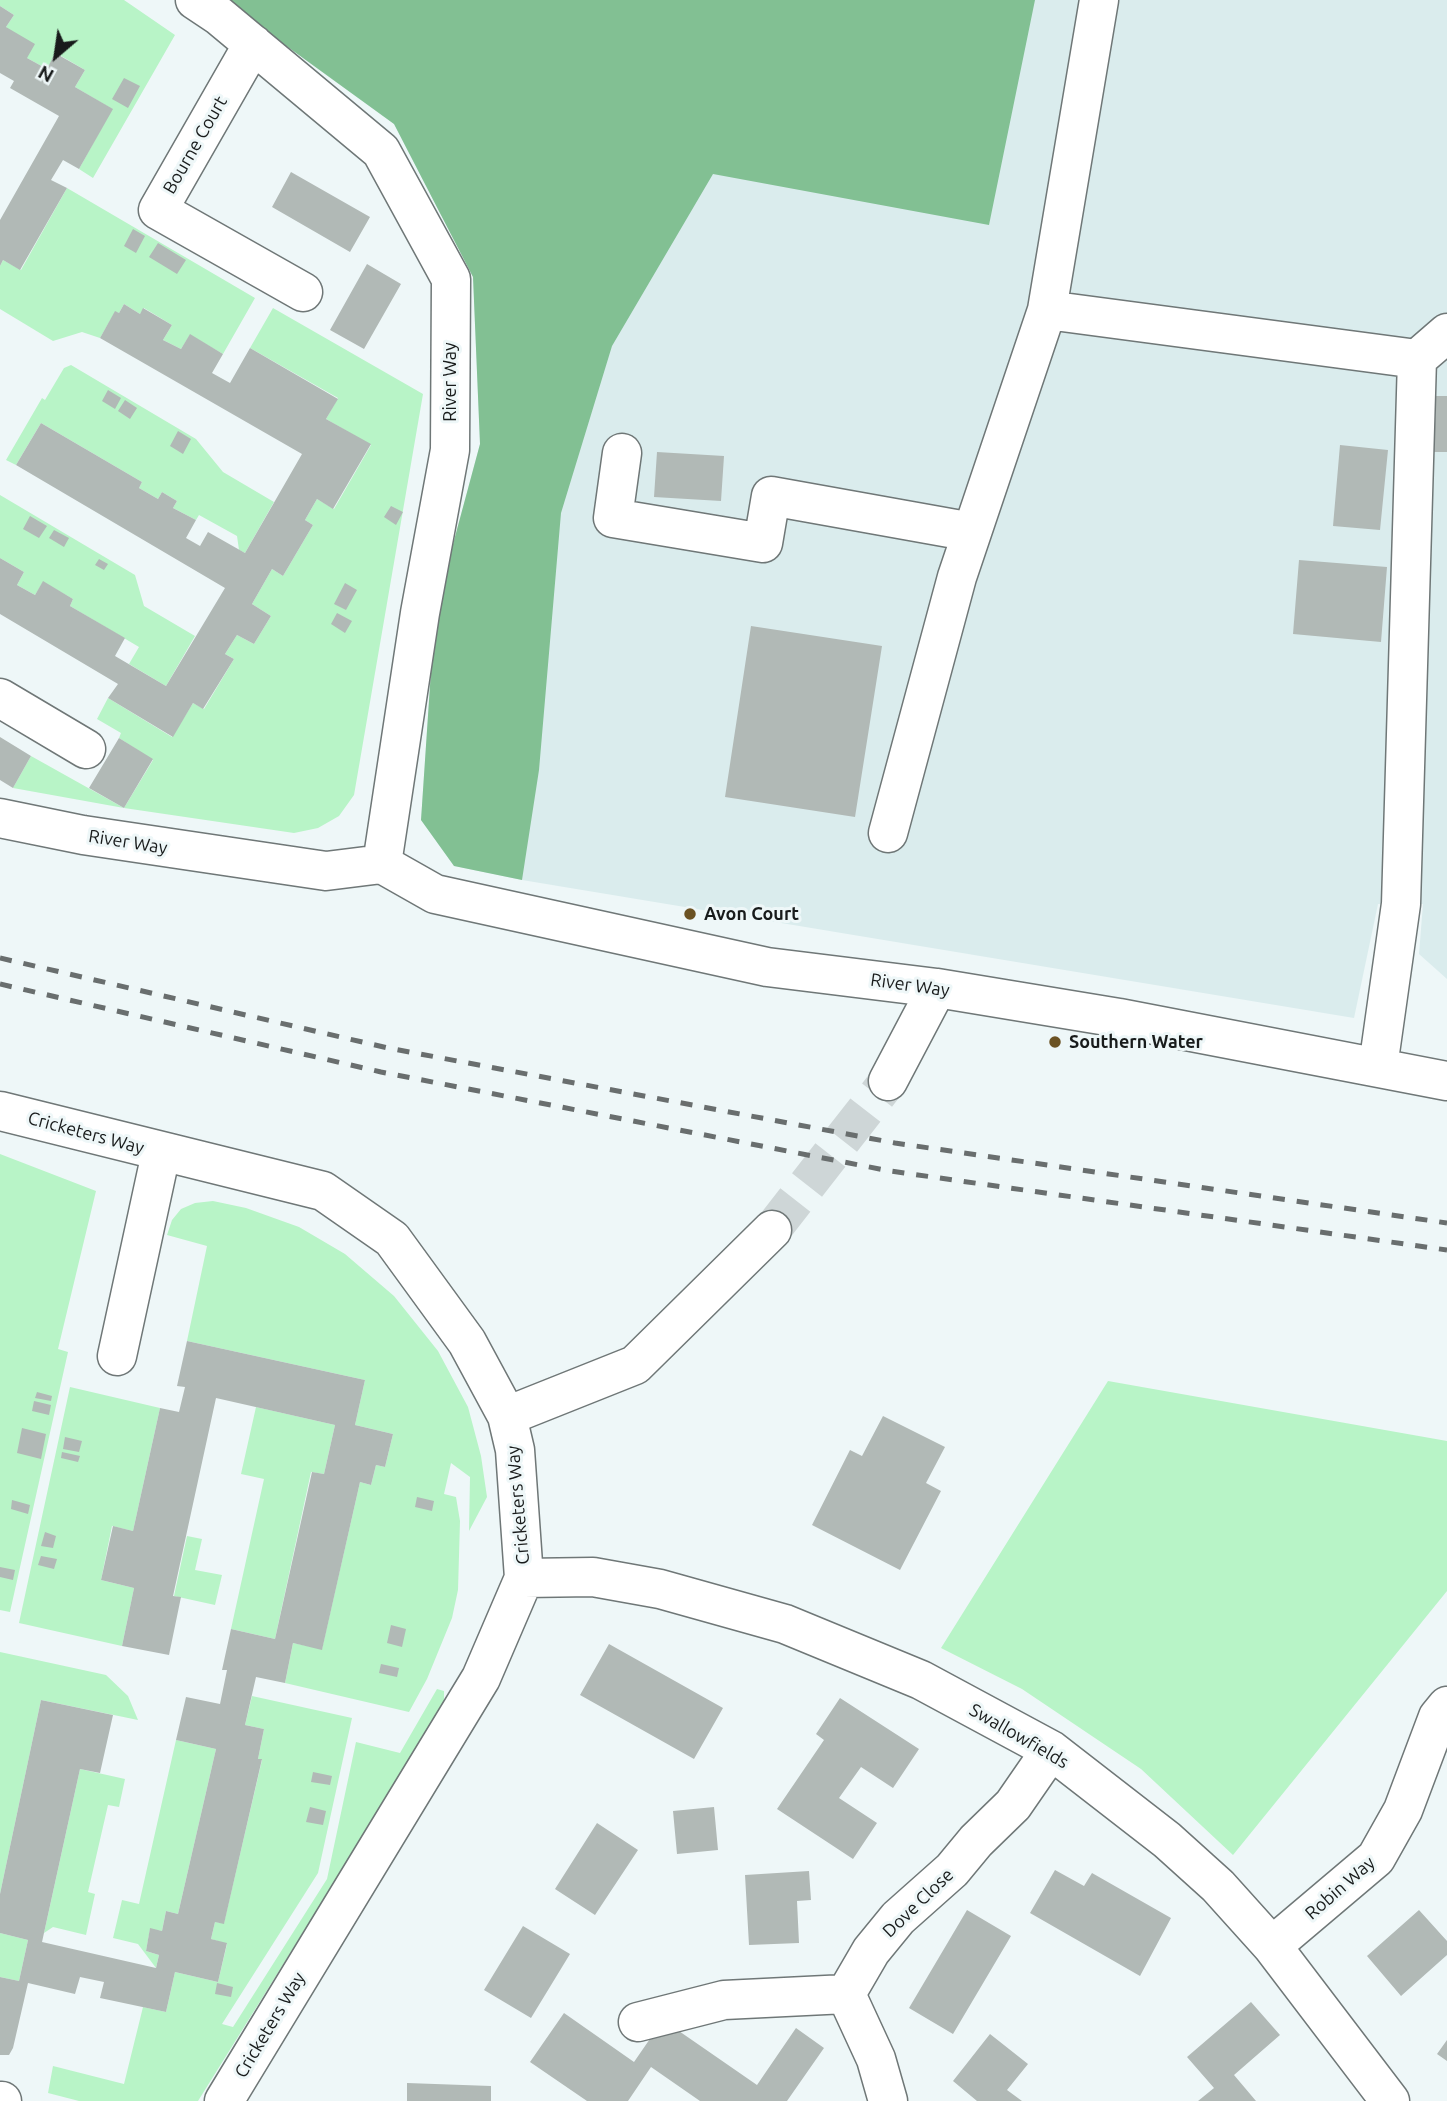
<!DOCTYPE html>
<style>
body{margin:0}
#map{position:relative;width:1447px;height:2101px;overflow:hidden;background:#eef7f8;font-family:Ubuntu,sans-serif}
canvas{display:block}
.north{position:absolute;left:21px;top:21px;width:70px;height:70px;-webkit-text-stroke:5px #eef7f8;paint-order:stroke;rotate:209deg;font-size:19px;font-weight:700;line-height:28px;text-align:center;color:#181b1b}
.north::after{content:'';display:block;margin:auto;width:24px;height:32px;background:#181b1b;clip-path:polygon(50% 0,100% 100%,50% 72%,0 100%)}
</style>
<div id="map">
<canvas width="1447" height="2101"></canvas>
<div class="north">N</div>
</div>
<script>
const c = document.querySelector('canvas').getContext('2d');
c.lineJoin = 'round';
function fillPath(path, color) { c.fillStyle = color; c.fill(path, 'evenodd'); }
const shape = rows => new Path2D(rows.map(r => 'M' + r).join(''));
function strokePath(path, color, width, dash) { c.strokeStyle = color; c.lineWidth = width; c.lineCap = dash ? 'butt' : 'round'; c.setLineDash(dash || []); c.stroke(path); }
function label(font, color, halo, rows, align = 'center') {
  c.font = font + ' Ubuntu,sans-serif'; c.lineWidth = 6; c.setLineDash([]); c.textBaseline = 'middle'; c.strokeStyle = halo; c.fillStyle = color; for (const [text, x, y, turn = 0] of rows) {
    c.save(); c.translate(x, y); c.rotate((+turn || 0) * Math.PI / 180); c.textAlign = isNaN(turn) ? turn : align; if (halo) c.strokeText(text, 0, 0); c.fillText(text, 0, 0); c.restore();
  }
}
fillPath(shape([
 [223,0,1447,0,1447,979,1419,954,1423,904,1378,904,1354,1018,522,880,454,866,421,820,435,611,480,444,473,277,394,124]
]), '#daeced');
fillPath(shape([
 [0,0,124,0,175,35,93,178,79,169,112,109,75,87,85,70,56,53,47,69,27,58,6,27,14,15,0,6],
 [67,188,255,298,223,354,190,335,181,349,163,340,172,325,144,308,140,314,124,304,119,313,115,312,100,338,82,332,53,341,0,309,0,266,3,260,21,270],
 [273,308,423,394,354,795,339,816,318,828,294,833,124,808,13,788,31,756,124,808,153,760,119,738,121,733,97,719,108,698,172,737,193,703,204,709,234,659,225,654,237,635,254,644,271,616,252,604,272,569,283,576,313,525,305,520,317,499,334,509,371,445,326,419,338,398,250,348],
 [71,365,196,439,223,472,274,502,245,553,239,550,237,536,199,515,196,520,173,508,177,501,162,492,158,499,139,488,142,482,41,423,16,465,6,460,42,398,45,400,64,368],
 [0,495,135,575,144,606,195,636,166,686,129,664,139,647,70,606,73,599,43,582,35,595,17,585,24,572,0,558],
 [0,1154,96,1191,58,1349,68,1352,10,1612,0,1610],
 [213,1201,246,1208,299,1227,345,1254,394,1296,438,1351,468,1407,481,1456,487,1497,469,1531,470,1477,451,1463,444,1494,456,1497,460,1521,458,1590,452,1618,427,1679,409,1712,285,1683,293,1643,322,1649,360,1482,371,1485,376,1465,385,1467,393,1434,355,1425,365,1380,187,1341,207,1246,167,1235,172,1220,181,1209,195,1203],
 [1108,1381,1447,1441,1447,1591,1233,1855,1141,1769,1022,1689,941,1648],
 [70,1387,160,1408,133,1531,112,1526,101,1580,134,1588,122,1646,19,1623],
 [256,1407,335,1425,324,1474,311,1472,275,1639,231,1629,264,1479,241,1474],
 [187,1536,202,1539,195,1570,222,1575,215,1605,174,1596],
 [0,1652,106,1675,128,1696,138,1720,41,1700,0,1894],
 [437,1689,444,1691,444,1706,198,2101,79,2101,48,2093,53,2066,124,2084,143,2007,166,2012,175,1972,218,1982,227,1944,211,1939,215,1922,224,1923,262,1760,258,1759,264,1729,245,1725,252,1696,352,1718,318,1873,222,2024,233,2027,327,1879,356,1742,400,1753],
 [176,1740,216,1749,178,1914,166,1911,162,1931,150,1929,146,1951,159,1955,156,1968,138,1944,113,1938,122,1900,139,1904],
 [80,1769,125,1779,119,1807,108,1805,88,1892,95,1894,86,1935,53,1927,44,1933],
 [0,1933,28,1940,19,1981,0,1977]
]), '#b8f4c7');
fillPath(shape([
 [223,0,1035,0,989,225,713,174,612,346,561,513,539,770,522,880,454,866,421,820,435,611,480,444,473,277,394,124]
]), '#82c093');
fillPath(shape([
 [0,6,14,15,6,27,35,44,27,58,47,69,55,53,85,70,75,87,113,109,79,169,63,160,51,180,67,188,20,270,3,260,0,266,0,220,59,116,10,88,14,81,0,73],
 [124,78,140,86,128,108,112,99],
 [291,172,370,217,350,252,272,207],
 [133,229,145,236,136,253,124,246],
 [158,243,186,260,177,274,149,257],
 [367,264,401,284,364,349,330,330],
 [124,304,140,314,143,308,172,325,163,340,181,349,190,334,223,354,212,373,230,383,250,348,338,399,326,419,371,444,333,509,317,499,305,520,313,525,283,576,272,569,252,604,271,616,254,644,237,635,225,654,234,659,203,709,193,703,173,737,108,698,118,684,0,614,0,558,24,572,17,585,35,595,43,581,73,599,70,606,125,638,115,656,166,686,225,588,16,465,41,423,142,482,139,488,158,499,162,492,177,501,173,508,196,520,186,538,200,546,208,532,245,553,302,454,100,338,115,311,119,313],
 [108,390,121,398,115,409,102,401],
 [1436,396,1447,396,1447,452,1434,452],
 [125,400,137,408,130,419,118,411],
 [178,431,191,439,183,454,170,446],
 [1340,445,1388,450,1380,530,1333,526],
 [657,452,724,456,721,501,654,497],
 [391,506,403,512,396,525,384,517],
 [30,516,47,526,39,538,23,529],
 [54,530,69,538,64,547,49,538],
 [99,559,108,564,104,570,95,565],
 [1299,560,1387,567,1381,642,1293,634],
 [345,583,357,590,346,610,334,604],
 [337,613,352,621,345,633,331,624],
 [751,626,882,646,855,817,725,797],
 [0,737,31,756,13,788,0,780],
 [119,738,153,759,124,808,89,788],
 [187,1341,365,1380,355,1425,393,1434,385,1467,376,1465,371,1485,360,1482,322,1650,293,1643,285,1683,256,1677,245,1725,264,1729,258,1759,262,1759,224,1924,215,1922,211,1939,227,1943,218,1982,175,1972,166,2012,100,1998,104,1982,80,1977,75,1994,28,1983,13,2048,9,2055,0,2055,0,1977,19,1981,28,1940,0,1933,0,1894,41,1700,113,1715,100,1773,80,1769,42,1942,156,1968,159,1955,146,1951,150,1928,162,1931,166,1911,178,1914,216,1749,176,1740,186,1697,220,1704,227,1670,222,1670,231,1629,275,1639,312,1472,324,1474,335,1425,216,1398,173,1596,181,1597,169,1655,122,1646,134,1588,101,1580,113,1526,133,1531,160,1408,179,1412,185,1387,177,1386],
 [37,1392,52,1396,51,1401,35,1398],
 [34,1401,51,1405,49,1415,32,1411],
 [883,1416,945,1447,926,1483,941,1491,900,1570,812,1525,850,1450,862,1456],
 [22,1428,46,1434,41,1459,17,1453],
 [65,1437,82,1441,79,1452,63,1449],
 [62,1452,80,1456,78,1462,61,1458],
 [417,1497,434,1501,432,1511,415,1507],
 [12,1500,30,1505,28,1514,11,1509],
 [45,1532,56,1536,53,1548,41,1546],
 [41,1556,57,1559,54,1569,38,1565],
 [0,1567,15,1570,13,1580,0,1577],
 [391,1625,406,1629,402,1647,387,1643],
 [609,1644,723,1708,694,1759,580,1695],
 [381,1664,399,1668,397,1677,379,1673],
 [840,1698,919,1749,893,1788,861,1767,839,1798,877,1823,853,1859,777,1809,824,1740,816,1734],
 [313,1772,332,1776,330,1785,311,1782],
 [310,1807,326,1811,323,1825,306,1822],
 [714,1807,718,1850,677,1854,673,1811],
 [597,1823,638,1850,595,1915,555,1889],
 [1055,1870,1084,1886,1092,1873,1171,1918,1140,1976,1030,1913],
 [809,1871,811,1900,797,1901,799,1943,749,1945,745,1875],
 [967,1910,1011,1936,953,2034,909,2008],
 [1419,1910,1447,1941,1447,1955,1401,1996,1367,1956],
 [523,1926,570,1954,531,2018,484,1990],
 [217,1983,233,1987,231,1997,215,1994],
 [1251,2002,1280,2035,1234,2075,1256,2101,1198,2101,1214,2088,1187,2057],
 [564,2013,634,2062,663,2020,757,2085,796,2028,824,2048,787,2101,700,2101,651,2067,628,2101,587,2101,530,2062],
 [990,2034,1028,2064,1007,2090,1022,2101,977,2101,953,2081],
 [1447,2040,1447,2061,1437,2054],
 [407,2083,491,2086,491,2101,407,2101]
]), '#b1b9b6');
strokePath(shape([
 [772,1230,888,1081]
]), '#ced6d7', 38, [38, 19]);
const minor = shape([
 [195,0,219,16,381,151,451,279,450,450,420,613,382,864],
 [253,44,158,210,303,292],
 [1047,310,1417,359],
 [622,453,613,518,763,543,771,496,972,532],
 [0,698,86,749],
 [0,818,83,835,326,871,382,864,435,894,767,967,937,988,1119,1018,1447,1081],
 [888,833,957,577,1047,310,1099,0],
 [1378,1067,1401,904,1417,359,1447,333],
 [888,1081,937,988],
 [0,1111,323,1191,392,1239,467,1342,507,1416,515,1450,524,1578,481,1678,224,2101],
 [117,1356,161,1153],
 [507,1416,635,1365,772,1230],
 [524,1578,593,1577,660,1589,785,1624,921,1680,1051,1750,1167,1840,1218,1886,1272,1946,1390,2101],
 [1272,1946,1376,1858,1403,1810,1438,1717,1447,1706],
 [846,1994,876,2059,888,2101],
 [638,2022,724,2000,846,1994,871,1951,898,1918,952,1870,976,1841,1013,1805,1051,1750],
 [0,2101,2,2101]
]);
strokePath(minor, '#6f7777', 41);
strokePath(minor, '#fff', 38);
strokePath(shape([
 [0,958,388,1048,895,1143,1447,1223],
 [0,984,381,1072,890,1171,1447,1250]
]), '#696e6e', 5, [12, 12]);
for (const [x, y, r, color] of [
 [690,914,7,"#6b5223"],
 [1055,1042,7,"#6b5223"]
]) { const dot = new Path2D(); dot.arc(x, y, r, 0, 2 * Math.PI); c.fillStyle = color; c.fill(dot); strokePath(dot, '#eef7f8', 2.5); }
label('18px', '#181b1b', '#eef7f8', [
 ["Bourne Court",195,145,-60],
 ["River Way",450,382,-90],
 ["River Way",128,842,9],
 ["River Way",910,985,8],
 ["Cricketers Way",86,1133,15],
 ["Cricketers Way",518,1505,-95],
 ["Swallowfields",1019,1736,30],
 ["Robin Way",1340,1888,-41],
 ["Dove Close",918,1903,-44],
 ["Cricketers Way",270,2025,-59]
]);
label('bold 18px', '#181b1b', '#eef7f8', [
 ["Avon Court",704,914],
 ["Southern Water",1069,1042]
], 'left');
</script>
